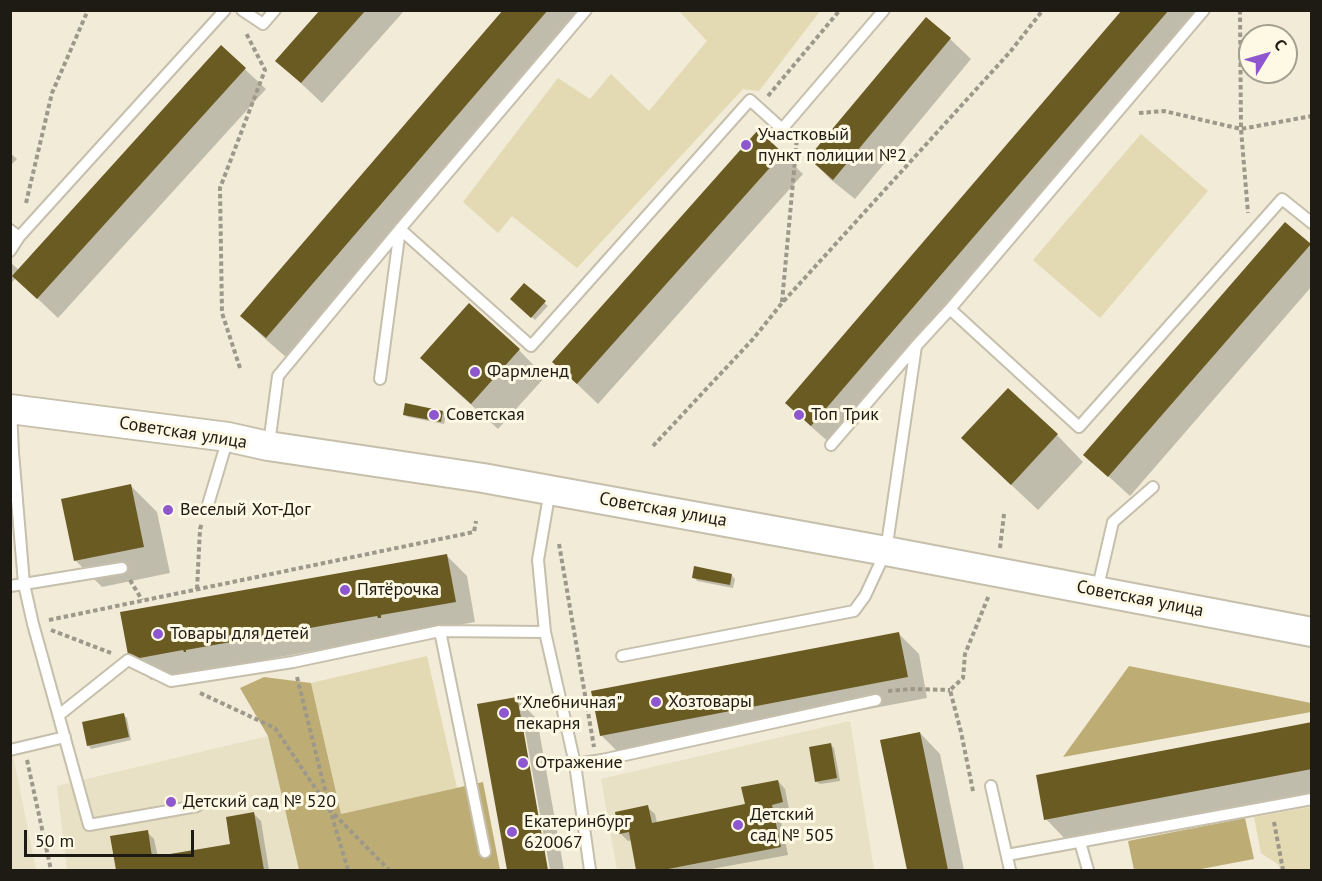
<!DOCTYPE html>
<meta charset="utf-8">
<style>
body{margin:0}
#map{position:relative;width:1322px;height:881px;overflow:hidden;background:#f1ebd7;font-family:"PT Sans",sans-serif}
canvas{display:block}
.frame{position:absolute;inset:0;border:12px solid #1d1b14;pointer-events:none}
.north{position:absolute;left:1238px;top:24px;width:60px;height:60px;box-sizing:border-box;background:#fef9e4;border:2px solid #a4a091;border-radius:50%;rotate:53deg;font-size:16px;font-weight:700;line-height:24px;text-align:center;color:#1d1b14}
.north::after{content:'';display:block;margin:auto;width:21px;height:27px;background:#8e57cf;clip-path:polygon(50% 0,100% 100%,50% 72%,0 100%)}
.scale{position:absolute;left:24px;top:830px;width:170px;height:27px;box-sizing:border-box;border:3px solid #1d1b14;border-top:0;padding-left:8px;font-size:18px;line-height:21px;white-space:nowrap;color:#1d1b14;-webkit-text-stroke:4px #fef9e4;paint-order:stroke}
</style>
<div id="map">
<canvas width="1322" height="881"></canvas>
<div class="frame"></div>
<div class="north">С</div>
<div class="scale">50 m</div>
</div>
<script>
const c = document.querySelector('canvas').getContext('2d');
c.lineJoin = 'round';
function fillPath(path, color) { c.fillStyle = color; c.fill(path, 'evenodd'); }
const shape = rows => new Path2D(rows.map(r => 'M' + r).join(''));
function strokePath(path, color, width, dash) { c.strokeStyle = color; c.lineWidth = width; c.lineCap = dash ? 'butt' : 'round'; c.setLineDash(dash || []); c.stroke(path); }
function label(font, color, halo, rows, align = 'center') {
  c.font = font + ' "PT Sans",sans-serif'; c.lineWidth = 6; c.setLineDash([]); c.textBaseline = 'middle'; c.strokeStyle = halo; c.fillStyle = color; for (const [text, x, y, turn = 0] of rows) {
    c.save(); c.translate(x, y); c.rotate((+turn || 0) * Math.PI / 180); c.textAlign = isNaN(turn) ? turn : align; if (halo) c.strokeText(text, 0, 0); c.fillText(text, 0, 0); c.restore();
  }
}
fillPath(shape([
 [850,721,874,870,617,870,601,779],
 [268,736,299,870,67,870,57,786],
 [10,741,12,750,36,870,11,870]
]), '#e8e1c5');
fillPath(shape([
 [679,11,820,11,759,91,743,89,577,268,512,216,498,233,463,202,558,78,590,99,611,74,649,111,707,41],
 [1141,134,1208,191,1100,318,1033,260],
 [427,656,457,788,341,814,311,683],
 [1311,807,1311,870,1280,870,1279,865,1261,853,1254,817]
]), '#e3d9b2');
fillPath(shape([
 [1129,666,1311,703,1311,712,1063,757],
 [264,677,311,683,341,814,483,782,500,870,299,870,268,736,240,688],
 [1245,818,1254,859,1196,870,1134,870,1128,841]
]), '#bdad75');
fillPath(shape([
 [322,10,405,10,322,103,277,61],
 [505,10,586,10,287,358,262,336,242,316],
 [1124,10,1206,10,832,445,807,423,787,403],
 [926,19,950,39,971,59,855,199,830,179,810,158],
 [221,47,266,89,58,318,16,278,10,284,10,262,19,270],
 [10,153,17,159,10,166],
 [782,154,803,174,598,404,554,362],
 [1285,224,1312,247,1312,286,1130,496,1085,455],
 [524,285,548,306,535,320,512,299],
 [469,305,519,350,545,377,498,429,448,384,422,358],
 [443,412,446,415,444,424,408,417,404,414],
 [1057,435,1083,462,1038,510,989,464],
 [131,486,157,512,170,573,102,587,76,561],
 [446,555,467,576,475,622,151,680,130,659],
 [731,575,735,579,733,588,697,581,694,577],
 [899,634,919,654,927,698,622,756,601,735],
 [517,699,537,719,564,870,550,870,523,720,520,720,547,870,508,870,479,705],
 [123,715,127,718,131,740,91,749,88,745],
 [1312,724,1312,793,1066,840,1046,819],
 [920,733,940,754,964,870,908,870,882,741],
 [831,745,834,748,840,781,820,784,816,781],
 [778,781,785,789,789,809,779,812,788,855,706,870,638,870,632,840,628,841,620,833,647,807,655,814,657,823,746,805],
 [254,814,261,821,269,870,117,870,111,838,147,832,154,839,158,857,232,845]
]), '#0003');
fillPath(shape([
 [320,10,366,10,301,83,275,61],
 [503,10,548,10,266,338,240,316],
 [1122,10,1169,10,811,426,785,403],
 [926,17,951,38,833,180,808,158],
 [221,45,246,68,37,299,12,276],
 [758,130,783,153,577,384,552,362],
 [1285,222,1311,244,1108,477,1083,455],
 [524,283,546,301,531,318,510,299],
 [469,303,520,349,471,404,420,358],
 [1008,388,1058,434,1011,485,961,438],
 [405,403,443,411,441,422,403,415],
 [131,484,144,547,74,561,61,499],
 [447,554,456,602,381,615,381,618,378,618,377,616,186,650,186,652,184,652,183,650,129,660,120,612],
 [694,566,732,574,730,585,692,578],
 [899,632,908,677,600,736,591,691],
 [517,697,523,728,548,870,507,870,477,704],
 [124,713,129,737,87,746,82,722],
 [1312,722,1312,769,1044,820,1036,775],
 [920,732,926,761,948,870,907,870,880,740],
 [831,743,837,778,815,782,809,747],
 [778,780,783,802,772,805,781,847,663,870,636,870,629,832,619,834,615,812,648,805,652,823,745,804,741,787],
 [254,812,264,870,116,870,110,836,148,830,152,857,230,844,226,817]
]), '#6a5b23');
const lane = shape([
 [242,10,263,24,275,10],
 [10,230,19,237,10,251],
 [19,237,225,10],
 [950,309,1079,427,1282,199,1312,223],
 [380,379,400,229,531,346,750,100,782,129,884,10],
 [269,444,278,376,400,229,586,10],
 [831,445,916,346,950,309,1204,10],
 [550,490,538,560,545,632,575,764,602,760,876,700],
 [207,508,228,438],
 [122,568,24,584,33,624,89,825,197,806],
 [10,586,24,584,13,452,11,410],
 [1097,591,1113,522,1153,487],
 [440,631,485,852],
 [622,656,854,611,865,596,886,551,916,346],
 [59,715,128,660,171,681,293,662,440,631,545,632],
 [10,750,65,737],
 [575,764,590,870],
 [991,786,1010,870],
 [1080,842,1088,870],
 [1007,855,1312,799]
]);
const secondary = shape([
 [10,409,228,437,268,446,483,478,886,551,1312,632]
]);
strokePath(lane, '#c5bfac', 14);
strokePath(secondary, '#c5bfac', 32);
strokePath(shape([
 [1240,10,1241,129,1248,213],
 [768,96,840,10],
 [1139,113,1164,111,1241,129,1312,116],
 [26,203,52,93,88,10],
 [782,302,797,138,795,137],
 [240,368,222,313,220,188,265,70,246,33],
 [653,446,753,339,782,303,1010,52,1043,10],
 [559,544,594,747],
 [1000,548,1004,514],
 [130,580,142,600],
 [197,589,200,529,202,523],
 [49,620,474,532,476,521],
 [51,630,111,653],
 [297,677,330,810,348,870],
 [888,691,912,689,950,690],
 [200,693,275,728,330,810,389,870],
 [27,760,51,870],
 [973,791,961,732,950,690,963,678,965,654,989,595],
 [1274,822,1283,870]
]), '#9d988a', 4, [4.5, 3]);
strokePath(lane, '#fff', 10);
strokePath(secondary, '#fff', 28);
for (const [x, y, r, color] of [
 [746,145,6,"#8e57cf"],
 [475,372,6,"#8e57cf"],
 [434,415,6,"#8e57cf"],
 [799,415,6,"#8e57cf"],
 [168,510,6,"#8e57cf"],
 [345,590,6,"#8e57cf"],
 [158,634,6,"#8e57cf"],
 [656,702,6,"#8e57cf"],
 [504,713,6,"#8e57cf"],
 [523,763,6,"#8e57cf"],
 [171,802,6,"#8e57cf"],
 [738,825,6,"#8e57cf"],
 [512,832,6,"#8e57cf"]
]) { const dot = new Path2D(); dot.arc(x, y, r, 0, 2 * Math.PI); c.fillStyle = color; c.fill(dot); strokePath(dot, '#fef9e4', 2); }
label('18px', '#1d1b14', '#fef9e4', [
 ["Участковый",758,135],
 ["пункт полиции №2",758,156],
 ["Фармленд",487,372],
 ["Советская",446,415],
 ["Топ Трик",811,415],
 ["Веселый Хот-Дог",180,510],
 ["Пятёрочка",357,590],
 ["Товары для детей",170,634],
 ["Хозтовары",668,702],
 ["\"Хлебничная\"",516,703],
 ["пекарня",516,724],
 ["Отражение",535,763],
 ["Детский сад № 520",183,802],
 ["Детский",750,815],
 ["сад № 505",750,836],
 ["Екатеринбург",524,822],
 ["620067",524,843]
], 'left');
label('18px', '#1d1b14', '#fef9e4', [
 ["Советская улица",183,433,9],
 ["Советская улица",663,510,10],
 ["Советская улица",1140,599,11]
]);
</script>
